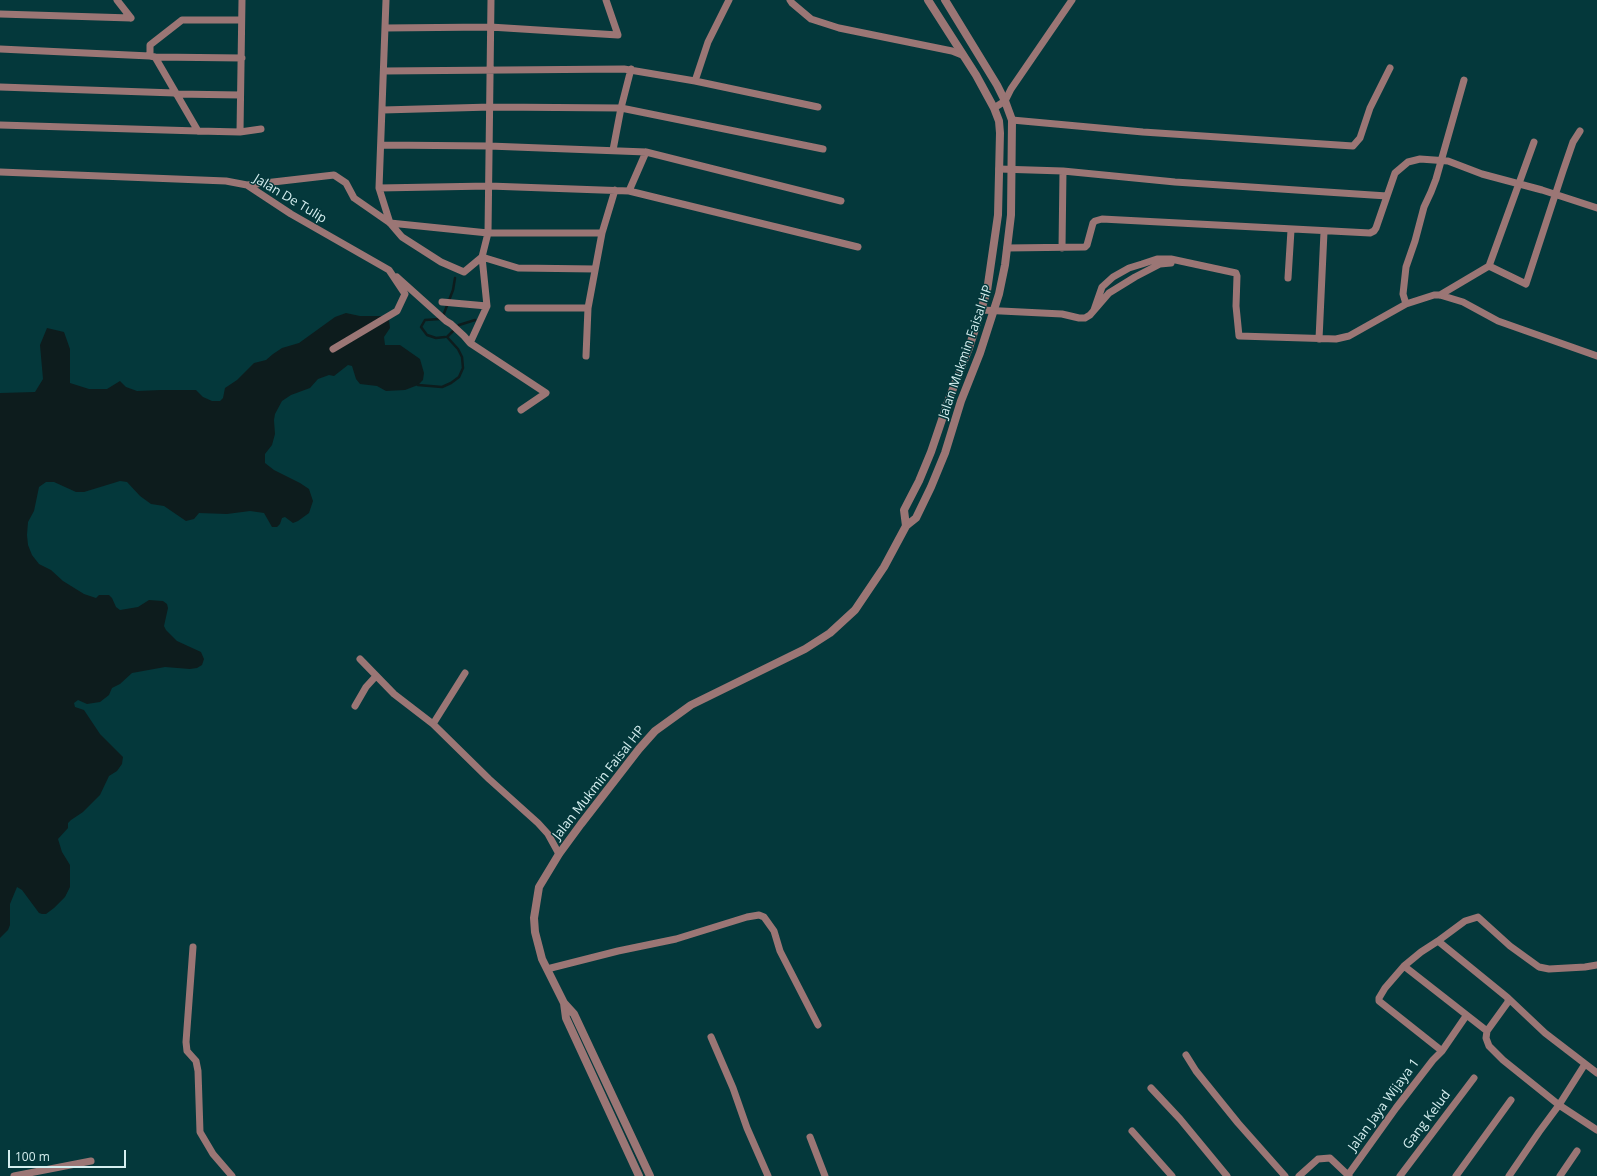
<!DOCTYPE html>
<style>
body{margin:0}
#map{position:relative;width:1597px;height:1176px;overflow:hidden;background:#04383b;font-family:"Open Sans",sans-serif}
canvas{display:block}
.scale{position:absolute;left:8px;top:1150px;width:118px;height:18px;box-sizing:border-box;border:2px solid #d5eeef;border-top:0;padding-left:5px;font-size:12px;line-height:14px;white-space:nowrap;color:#d5eeef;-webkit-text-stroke:3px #04383b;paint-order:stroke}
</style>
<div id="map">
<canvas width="1597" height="1176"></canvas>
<div class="scale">100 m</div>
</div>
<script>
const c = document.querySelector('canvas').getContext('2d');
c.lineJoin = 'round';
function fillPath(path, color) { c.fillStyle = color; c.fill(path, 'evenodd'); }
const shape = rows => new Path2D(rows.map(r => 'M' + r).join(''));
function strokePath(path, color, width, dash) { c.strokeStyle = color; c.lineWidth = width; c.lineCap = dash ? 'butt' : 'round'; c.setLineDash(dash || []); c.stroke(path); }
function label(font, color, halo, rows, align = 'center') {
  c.font = font + ' "Open Sans",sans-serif'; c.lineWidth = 3; c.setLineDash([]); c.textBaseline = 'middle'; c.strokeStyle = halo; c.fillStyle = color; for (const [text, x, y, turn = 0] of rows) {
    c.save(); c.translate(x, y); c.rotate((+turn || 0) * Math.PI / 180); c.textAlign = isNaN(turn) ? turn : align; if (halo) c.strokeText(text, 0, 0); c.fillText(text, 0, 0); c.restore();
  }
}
fillPath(shape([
 [346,313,360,316,383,316,389,320,390,328,384,337,385,345,400,345,420,359,424,373,423,380,418,385,405,390,386,391,377,386,360,384,356,379,352,366,348,365,334,376,329,375,318,379,310,388,291,395,282,401,275,414,274,420,275,434,272,445,265,454,265,463,274,470,300,483,309,489,313,501,309,513,298,521,293,523,285,517,282,518,280,524,277,527,272,527,264,513,250,511,227,514,199,513,194,519,186,521,164,506,151,504,140,496,127,482,120,481,84,492,76,492,54,482,46,482,39,487,34,511,28,522,27,535,28,545,32,555,39,564,51,570,63,581,84,594,96,598,99,595,109,595,112,598,116,607,120,610,138,607,149,600,163,601,167,604,168,608,164,626,166,630,177,641,201,652,204,659,202,665,197,668,190,669,165,667,132,673,120,684,112,688,109,695,100,702,87,704,78,700,74,703,75,707,84,710,100,734,123,757,122,764,117,771,109,776,100,795,83,812,71,820,68,823,68,828,58,839,62,852,70,865,70,887,65,897,54,908,46,914,42,914,39,913,22,890,17,887,10,904,10,925,8,930,0,938,0,393,35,392,43,379,40,345,47,328,64,332,70,349,70,383,89,389,107,389,120,381,126,387,137,391,161,390,196,390,203,397,212,401,220,401,223,398,225,388,237,380,254,363,266,360,273,354,282,348,299,343,335,317]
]), '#0d1c1d');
strokePath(shape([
 [443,316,453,290,455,278],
 [440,319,425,320,421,327,427,335,436,338,445,337],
 [418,385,442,387,451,383,459,377,463,368,462,357,458,349,447,337,459,325,475,320]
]), '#0d1c1d', 2.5);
strokePath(shape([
 [117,0,131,18],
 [386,0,379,188,390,223],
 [790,0,792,3,811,19,839,28,952,51,962,55],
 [0,14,131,18],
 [385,28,490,27,618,35,606,0],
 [0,49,150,56],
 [155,57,242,58],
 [384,71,624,69,695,81,818,107],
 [695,81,708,42,729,0],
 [0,87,175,93],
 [176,94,240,95],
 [994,108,1005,101,1011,89,1072,0],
 [383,110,491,107,621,108,823,149],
 [1012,120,1143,132,1353,146,1360,138,1370,108,1390,68],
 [0,125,198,131,240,132,261,129],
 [198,131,155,57,150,56,150,45,182,20,241,20],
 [240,132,242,0],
 [382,145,489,146,646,152,841,201],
 [613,150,621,108,631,69],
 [999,169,1063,171,1175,182,1387,196],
 [0,172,226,181,247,185,291,214,389,270,405,294,397,311,333,349],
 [247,185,334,175,346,183,354,198,390,223,402,237,441,262,464,272,482,257,518,268,595,269],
 [379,188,489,186,629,191,858,247],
 [629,191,646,152],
 [390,223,488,233,602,233],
 [1007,248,1085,247,1087,245,1093,223,1095,221,1102,219,1370,233,1374,231,1376,228,1395,173,1408,162,1420,159,1448,161,1482,174,1542,190,1597,208],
 [1062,248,1063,171],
 [1489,266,1534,142],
 [397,277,446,321,451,324,464,336,470,343,546,393,521,410],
 [1288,278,1291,230],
 [1440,295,1489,266,1526,284,1563,171,1573,142,1580,131],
 [442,302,487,306],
 [1406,304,1403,294,1406,267,1415,241,1424,207,1431,192,1436,179,1464,80],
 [508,308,588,308,602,233,615,190],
 [981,310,1062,314,1079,318,1085,318,1090,315,1109,293,1135,277,1160,264,1171,263],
 [1094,310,1102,287,1113,277,1129,268,1142,264,1157,259,1171,259,1236,273,1237,276,1236,306,1239,336,1336,339,1349,336,1406,304,1434,295,1440,295,1463,302,1498,321,1597,356],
 [1319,339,1324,232],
 [470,343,487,306,482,257,488,233,491,0],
 [586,356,588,308],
 [360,659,394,694,433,724,489,779,538,823,548,834,559,854],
 [355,706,366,687,376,676],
 [433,724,465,673],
 [1438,941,1465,921,1478,917,1510,946,1539,967,1549,969,1585,967,1597,965],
 [193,947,186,1042,187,1051,196,1061,198,1071,200,1132,213,1154,232,1176],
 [1404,966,1487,1031,1486,1038,1489,1046,1503,1060,1559,1105,1585,1064],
 [547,969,618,951,676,939,747,917,759,915,764,917,774,931,780,951,818,1025],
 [1509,999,1545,1033,1597,1073],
 [711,1037,733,1088,747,1128,768,1176],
 [1442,1051,1379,1001,1379,998,1385,988,1404,966,1421,952,1438,941,1508,998,1508,1002,1487,1031],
 [1186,1055,1196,1071,1238,1123,1285,1176],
 [1151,1088,1180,1119,1227,1176],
 [1132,1131,1172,1176],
 [810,1137,825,1176],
 [1348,1175,1396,1108,1433,1060,1442,1051,1466,1016],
 [14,1176,91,1161],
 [1299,1176,1318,1159,1330,1158,1349,1176],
 [1400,1176,1474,1078],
 [1456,1176,1511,1100],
 [1509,1176,1539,1132,1559,1105,1597,1130],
 [1560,1176,1577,1151]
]), '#9b7675', 7);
strokePath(shape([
 [906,526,904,510,919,481,931,452,949,399,969,348,987,291,998,215,1000,133,999,121,994,108,976,75,928,0],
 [564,1003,566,1018,639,1176],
 [650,1176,574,1014,564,1003,542,959,535,932,534,918,539,887,559,854,581,824,639,749,655,731,691,705,805,649,830,633,855,610,884,567,906,526,916,518,931,487,945,453,961,401,980,353,999,294,1005,265,1011,215,1012,120,1005,101,997,85,945,0]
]), '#9b7675', 8);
label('13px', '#d5eeef', '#04383b', [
 ["Jalan De Tulip",290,199,31],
 ["Jalan Mukmin Faisal HP",966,352,-71],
 ["Jalan Mukmin Faisal HP",599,783,-52],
 ["Jalan Jaya Wijaya 1",1384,1105,-54],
 ["Gang Kelud",1427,1120,-53]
]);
</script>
